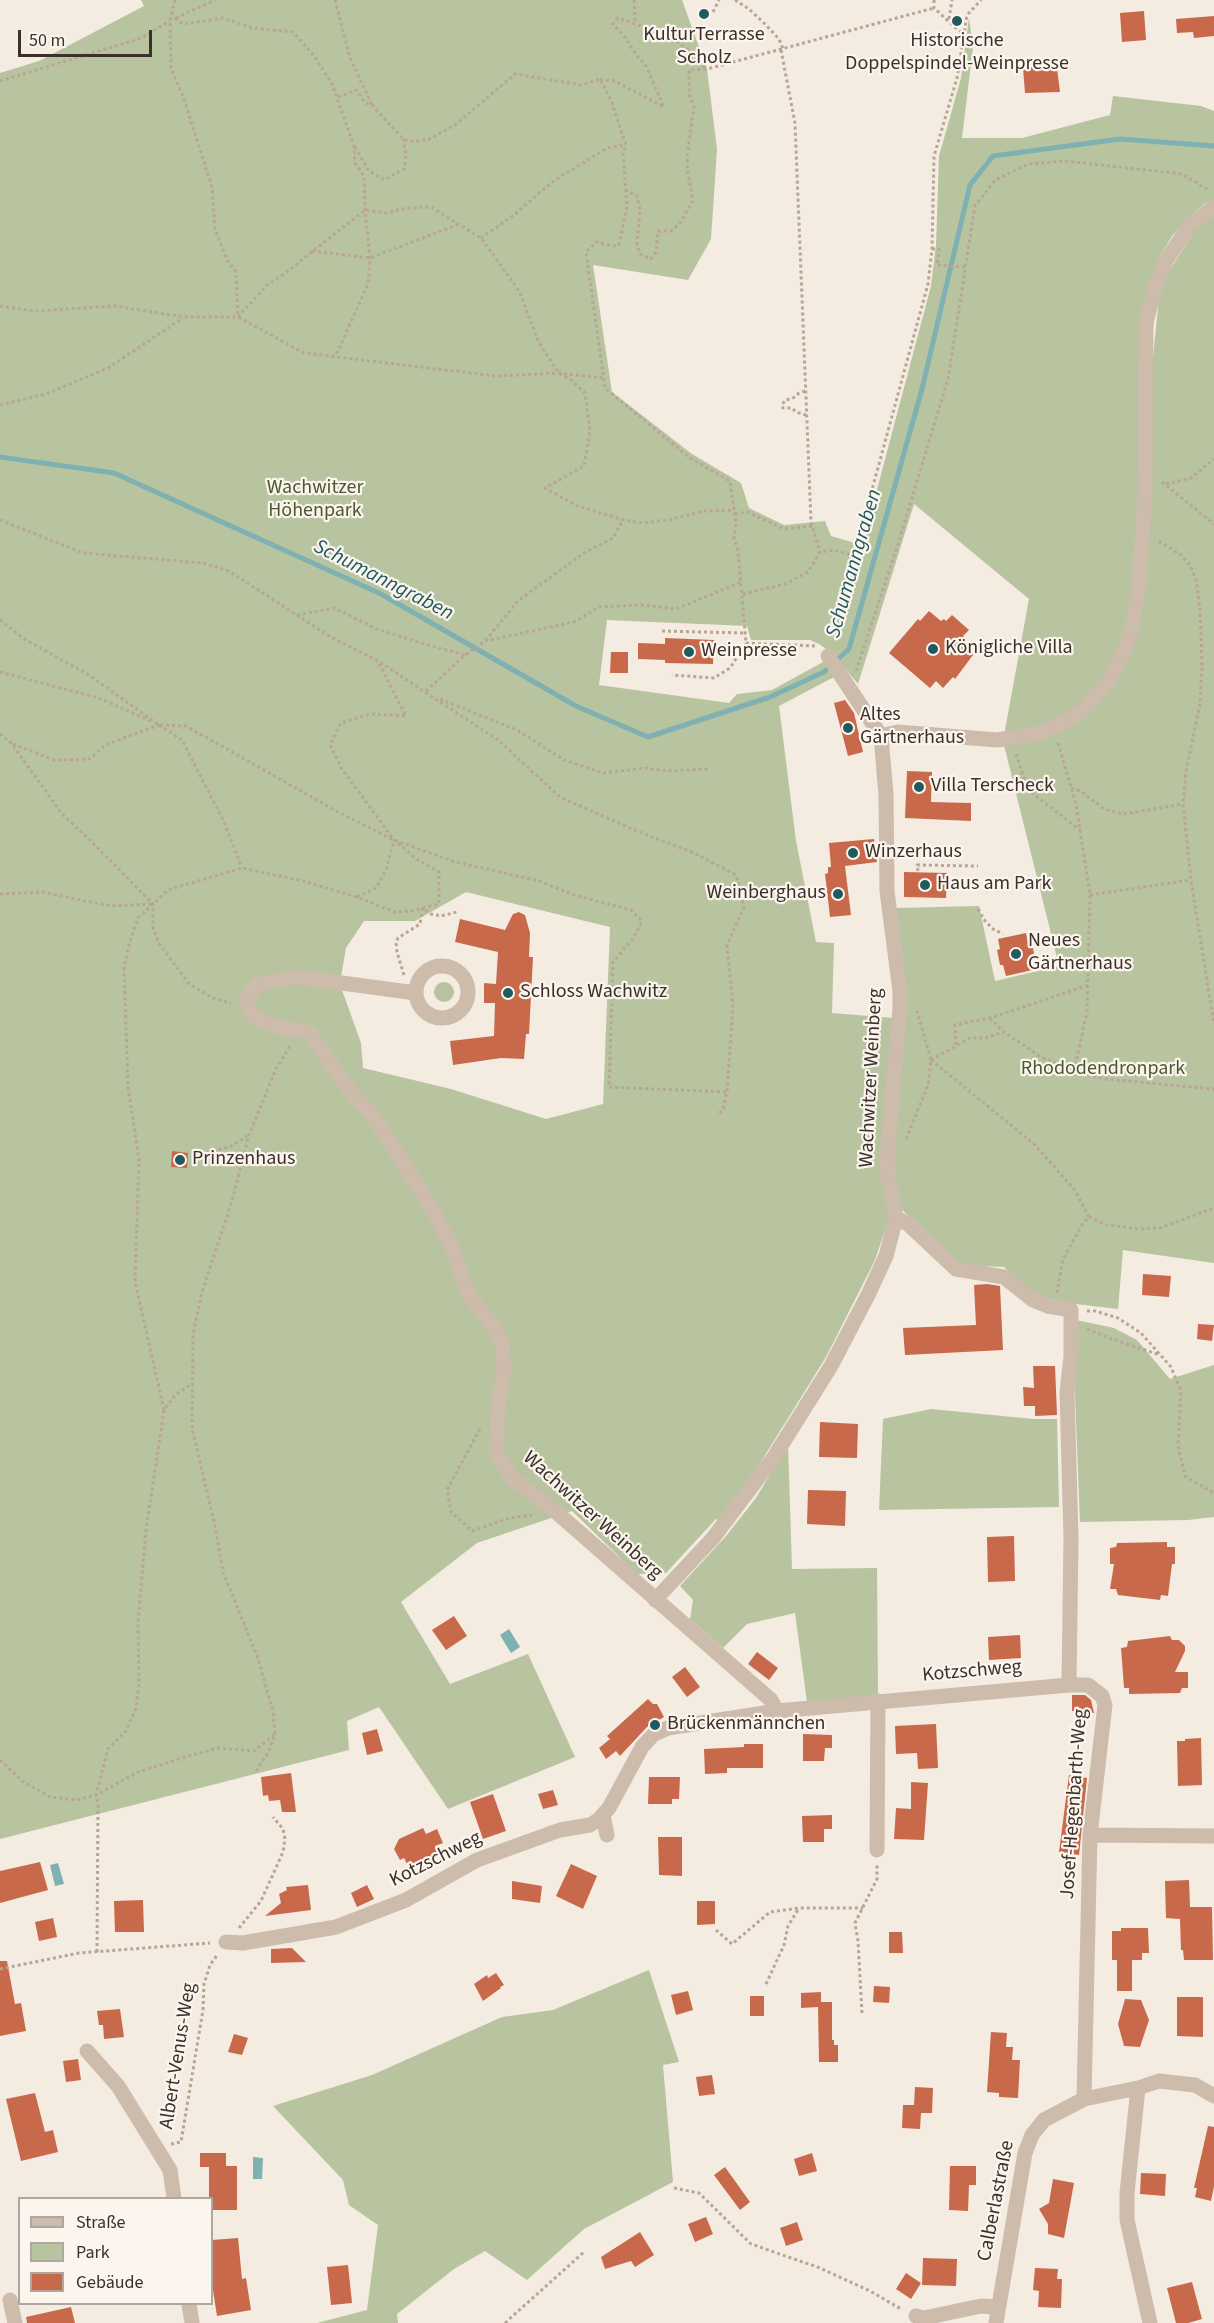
<!DOCTYPE html>
<meta charset="utf-8">
<style>
body{margin:0}
#map{position:relative;width:1214px;height:2323px;overflow:hidden;background:#f4ebe1;font-family:"Source Sans 3",sans-serif}
canvas{display:block}
.legend{position:absolute;left:18px;top:2197px;width:195px;height:108px;box-sizing:border-box;background:#fbf5ee;border:2px solid #aea6a0;margin:0;padding:8px 10px;list-style:none;font-size:18px;color:#3b302b}
.legend li{display:flex;align-items:center;gap:12px;height:30px}
.legend b{width:30px;border:2px solid #aea6a0}
.scale{position:absolute;left:18px;top:30px;width:134px;height:27px;box-sizing:border-box;border:3px solid #3b302b;border-top:0;padding-left:8px;font-size:18px;line-height:21px;white-space:nowrap;color:#3b302b;-webkit-text-stroke:4px #fbf5ee;paint-order:stroke}
</style>
<div id="map">
<canvas width="1214" height="2323"></canvas>
<ul class="legend">
<li><b style="height:8px;background:#cdbbac"></b>Straße</li>
<li><b style="height:16px;background:#b8c4a0"></b>Park</li>
<li><b style="height:16px;background:#c8694b"></b>Gebäude</li>
</ul>
<div class="scale">50 m</div>
</div>
<script>
const c = document.querySelector('canvas').getContext('2d');
c.lineJoin = 'round';
function fillPath(path, color) { c.fillStyle = color; c.fill(path, 'evenodd'); }
const shape = rows => new Path2D(rows.map(r => 'M' + r).join(''));
function strokePath(path, color, width, dash) { c.strokeStyle = color; c.lineWidth = width; c.lineCap = dash ? 'butt' : 'round'; c.setLineDash(dash || []); c.stroke(path); }
function label(font, color, halo, rows, align = 'center') {
  c.font = font + ' "Source Sans 3",sans-serif'; c.lineWidth = 4.5; c.setLineDash([]); c.textBaseline = 'middle'; c.strokeStyle = halo; c.fillStyle = color; for (const [text, x, y, turn = 0] of rows) {
    c.save(); c.translate(x, y); c.rotate((+turn || 0) * Math.PI / 180); c.textAlign = isNaN(turn) ? turn : align; if (halo) c.strokeText(text, 0, 0); c.fillText(text, 0, 0); c.restore();
  }
}
fillPath(shape([
 [141,0,682,0,707,69,717,149,711,239,688,280,593,265,612,392,692,454,741,483,749,508,784,525,825,521,831,536,855,543,852,551,858,561,931,286,936,245,939,156,961,78,969,18,973,47,962,138,1022,138,1110,115,1113,96,1201,106,1214,111,1214,201,1206,203,1188,218,1172,236,1160,257,1148,285,1141,359,1153,358,1160,286,1196,228,1214,215,1214,1263,1123,1250,1118,1309,1067,1303,1037,1295,1022,1285,1004,1267,958,1265,900,1208,895,1178,893,1145,895,908,979,906,995,981,1059,966,1003,741,1029,599,914,504,858,684,832,653,819,644,810,640,751,640,747,626,607,620,599,685,729,703,737,694,772,690,825,661,834,677,779,706,796,841,816,942,834,943,832,1013,894,1018,890,1215,875,1260,826,1357,744,1489,719,1521,716,1519,666,1573,637,1574,572,1511,477,1543,401,1602,450,1684,528,1654,575,1757,448,1809,379,1707,347,1721,349,1750,0,1839,0,73,39,61,144,6],
 [466,892,610,927,603,1104,546,1119,451,1089,363,1068,361,1043,342,990,341,977,346,948,364,921,415,921],
 '434 992a10 10 0 1 1 20 0a10 10 0 1 1-20 0Z',
 [1076,1320,1114,1328,1137,1340,1170,1379,1214,1365,1214,1517,1188,1520,1080,1522,1075,1394],
 [931,1409,1033,1419,1057,1419,1059,1507,879,1510,883,1419],
 [788,1444,792,1569,877,1568,878,1695,807,1702,795,1613,747,1624,723,1648,690,1619,693,1600,680,1586,726,1536,756,1498],
 [649,1970,679,2062,663,2065,673,2182,584,2229,527,2280,485,2251,454,2269,397,2314,398,2323,317,2323,367,2310,378,2225,349,2205,343,2180,273,2106,372,2075,502,2017,553,2010]
]), '#b8c4a0');
fillPath(shape([
 [509,1629,520,1647,511,1653,500,1635],
 [58,1863,64,1884,55,1886,50,1865],
 [253,2157,263,2158,262,2179,253,2179]
]), '#7fb0b2');
strokePath(shape([
 [0,457,114,473,381,594,576,706,648,737,770,697,824,672,849,649,922,389,970,185,993,156,1120,139,1214,146]
]), '#7fb0b2', 5);
fillPath(shape([
 [1144,11,1146,40,1122,42,1120,13],
 [1214,16,1214,36,1194,38,1193,32,1177,33,1176,19],
 [1055,65,1057,68,1060,92,1025,93,1023,68],
 [929,611,941,621,944,619,946,621,952,615,969,630,963,636,965,638,963,640,976,651,955,679,953,677,943,688,936,681,930,688,889,653,918,619,920,621],
 [665,638,714,640,713,664,665,663,665,660,638,659,638,643,665,644],
 [611,652,628,652,628,673,610,673],
 [845,700,854,713,863,752,848,756,834,703],
 [907,771,932,772,931,802,971,803,971,821,905,818],
 [874,839,877,862,845,866,851,915,830,917,825,874,828,873,828,867,831,867,829,843],
 [904,872,947,873,946,898,904,897],
 [519,912,525,915,530,933,529,957,533,957,529,1034,526,1034,524,1059,501,1058,453,1065,450,1041,494,1036,495,1003,484,1003,484,983,496,984,498,952,455,942,460,919,505,930,513,914],
 [1026,933,1028,943,1032,943,1037,969,1006,976,1003,965,1000,965,997,950,1000,949,998,939],
 [172,1151,188,1153,187,1168,171,1167],
 [1143,1274,1171,1276,1169,1297,1142,1295],
 [987,1284,1000,1286,1003,1350,905,1355,903,1328,976,1325,974,1285],
 [1198,1324,1214,1325,1212,1341,1197,1339],
 [1033,1366,1055,1366,1057,1415,1035,1416,1035,1406,1024,1406,1023,1387,1034,1388],
 [820,1422,858,1424,857,1458,819,1457],
 [808,1490,846,1491,845,1526,807,1524],
 [1014,1536,1015,1581,988,1582,987,1537],
 [1167,1542,1167,1547,1175,1547,1175,1564,1172,1564,1168,1596,1161,1595,1160,1600,1118,1595,1116,1589,1110,1589,1114,1564,1110,1564,1110,1548,1116,1547,1117,1543],
 [454,1616,467,1636,446,1650,432,1630],
 [1020,1635,1021,1658,989,1660,988,1637],
 [1170,1636,1172,1640,1179,1640,1185,1646,1185,1651,1175,1672,1188,1672,1188,1688,1182,1688,1180,1693,1129,1694,1129,1688,1124,1688,1121,1648,1127,1647,1128,1641],
 [757,1652,778,1668,769,1680,748,1664],
 [685,1667,700,1687,687,1697,672,1677],
 [1072,1695,1085,1695,1091,1700,1094,1713,1072,1711],
 [648,1699,653,1704,657,1704,664,1717,647,1727,620,1756,616,1751,606,1759,599,1748,610,1739,607,1736],
 [936,1724,938,1768,918,1769,917,1753,896,1754,895,1726],
 [377,1729,383,1751,367,1755,362,1733],
 [803,1734,832,1735,832,1748,825,1748,824,1761,803,1761],
 [1201,1738,1202,1785,1178,1786,1177,1741,1185,1741,1185,1739],
 [744,1744,763,1744,763,1768,727,1768,727,1773,705,1774,704,1749,744,1747],
 [291,1773,296,1812,282,1812,280,1800,269,1801,268,1795,263,1796,261,1777],
 [1069,1775,1087,1778,1079,1855,1059,1852],
 [649,1777,680,1777,679,1799,672,1799,672,1804,648,1804],
 [911,1782,928,1783,924,1840,894,1839,896,1808,911,1809],
 [553,1790,558,1805,543,1809,538,1794],
 [493,1794,506,1831,483,1839,470,1802],
 [832,1815,832,1829,824,1829,824,1842,803,1842,802,1816],
 [423,1828,426,1834,437,1829,443,1843,435,1846,439,1855,414,1867,408,1866,404,1858,400,1860,394,1849,399,1839],
 [658,1837,682,1837,682,1876,659,1875],
 [40,1862,48,1890,0,1903,0,1871],
 [571,1864,597,1876,583,1909,556,1896],
 [1189,1880,1190,1907,1212,1907,1213,1960,1184,1960,1183,1950,1181,1950,1180,1919,1166,1918,1165,1881],
 [512,1881,542,1886,540,1903,512,1899],
 [308,1885,311,1910,265,1916,281,1903,279,1894,287,1890,286,1887],
 [367,1885,374,1899,357,1907,351,1893],
 [143,1900,144,1932,115,1932,114,1901],
 [697,1901,715,1901,715,1924,697,1925],
 [53,1918,57,1937,39,1941,35,1922],
 [1121,1928,1148,1928,1149,1953,1142,1953,1142,1960,1132,1960,1132,1991,1117,1991,1117,1960,1112,1960,1112,1931,1121,1931],
 [889,1932,902,1932,903,1953,889,1953],
 [292,1948,306,1962,271,1963,271,1949],
 [0,1961,7,1961,15,2004,21,2003,26,2031,0,2036],
 [496,1973,504,1985,500,1987,501,1988,483,2001,474,1984,487,1975,488,1978],
 [874,1986,890,1987,889,2003,873,2002],
 [688,1991,693,2010,676,2015,671,1995],
 [821,1992,821,2002,832,2002,832,2040,834,2040,834,2045,838,2045,838,2062,819,2062,818,2007,801,2008,801,1993],
 [750,1996,764,1996,764,2016,750,2016],
 [1177,1997,1203,1997,1203,2037,1177,2036],
 [1125,1999,1141,2000,1149,2020,1140,2047,1124,2046,1118,2024],
 [120,2009,124,2037,104,2039,103,2025,99,2025,97,2011],
 [991,2032,1007,2033,1006,2047,1013,2047,1012,2060,1020,2060,1018,2098,999,2097,999,2093,987,2092],
 [234,2034,248,2038,242,2055,228,2052],
 [78,2059,81,2080,66,2082,63,2061],
 [712,2075,715,2094,699,2096,696,2077],
 [915,2087,933,2088,932,2113,921,2113,920,2129,902,2128,903,2105,914,2105],
 [35,2093,45,2132,53,2130,58,2152,21,2161,6,2099],
 [1208,2126,1214,2127,1214,2186,1211,2201,1195,2197,1197,2188,1194,2188],
 [200,2153,226,2153,226,2166,237,2166,237,2210,212,2210,212,2199,209,2199,209,2167,200,2167],
 [812,2153,817,2171,799,2176,794,2159],
 [950,2166,976,2166,976,2185,969,2185,968,2211,949,2210],
 [725,2167,750,2202,740,2210,714,2175],
 [1141,2173,1166,2174,1165,2196,1140,2194],
 [1053,2179,1074,2183,1064,2238,1048,2234,1048,2224,1039,2209,1049,2203],
 [706,2217,713,2234,695,2242,688,2224],
 [797,2222,803,2240,786,2246,780,2228],
 [640,2232,654,2255,635,2267,631,2261,605,2269,601,2257],
 [238,2238,242,2279,246,2278,251,2310,217,2316,212,2284,212,2240],
 [923,2258,957,2259,956,2286,922,2285],
 [348,2265,352,2303,331,2305,327,2267],
 [1035,2268,1058,2269,1057,2279,1062,2279,1061,2308,1038,2307,1039,2291,1033,2290],
 [906,2273,921,2283,911,2299,896,2289],
 [1192,2282,1202,2319,1188,2323,1176,2323,1167,2288],
 [71,2307,75,2323,27,2323,26,2317]
]), '#c8694b');
strokePath(shape([
 [175,0,170,20,171,69,183,96,212,187,215,229,227,260,236,272,238,317],
 [335,0,350,58,372,105],
 [634,0,635,23],
 [735,0,749,9,765,24,779,39,783,49],
 [934,0,934,8,958,30,963,33],
 [713,12,719,0],
 [175,18,183,24,223,18,252,28,293,32,315,57,332,84,354,146,355,163,364,176,365,210,370,258,368,284,336,355],
 [176,18,215,0],
 [949,19,952,0],
 [781,50,795,123,811,522,820,552],
 [600,79,615,81,664,107,646,66,637,56,624,36,613,24,618,18,667,35,686,48,707,69],
 [0,81,139,39,170,21],
 [338,97,356,90,365,103,372,105,403,139,414,142,429,139,455,125,515,74,582,85,600,79,611,100,626,145,623,154,627,206,619,245,613,246,596,242,586,252,605,388,690,458,730,481,736,523,734,538,738,550,746,643,730,668,714,678,672,675],
 [355,147,369,171,384,180,404,169,406,155,403,139],
 [625,190,637,196,640,210,637,244,640,254,651,259,656,252,658,231,671,231,680,223,693,201,688,174,687,156,694,107,689,94,689,70,707,69,934,8],
 [481,238,514,215,552,182,607,148,626,145],
 [932,249,939,249,937,265,965,267],
 [312,251,370,258,457,225],
 [0,306,36,311,114,306,185,317,238,317,304,353,496,376,559,373,603,378],
 [238,317,267,285,284,274,365,210,386,213,406,208,431,207,481,238,519,291,539,343,559,373,571,380,585,393,590,430,584,466,545,488,577,506,624,520,643,523,668,520,704,511,733,510],
 [805,391,799,393,792,399,785,400,782,405,783,408,792,408,796,412,806,415],
 [0,405,46,394,108,368,183,318],
 [1162,482,1214,524],
 [1166,484,1191,478,1214,459],
 [735,514,748,512,784,529,812,526],
 [0,520,83,553,203,563,229,571,329,636,378,661,498,740,560,797,632,829,694,853,736,875,744,907,727,945,733,1004,727,1092,723,1109,718,1115],
 [1159,541,1181,555,1190,565,1196,579,1200,608,1202,667,1200,704,1186,771,1183,804,1191,880,1214,1024],
 [743,594,785,584,808,572,820,552,834,550,854,556,928,284,932,249,934,156,957,78,967,15,981,0],
 [297,615,335,608,377,629,424,644,465,655],
 [0,620,26,640,89,675,159,725,186,726,338,812,394,840,452,861,539,881,574,895,631,910,642,921,634,937,613,962,609,1087,727,1092],
 [662,631,744,633],
 [485,641,574,622,599,607,642,605,676,609,741,582],
 [746,643,816,646],
 [856,671,898,544,948,379,975,206,995,180,1029,164,1065,161,1182,174,1210,191],
 [0,672,102,699,150,721],
 [426,691,465,655,485,641,519,600,584,553,613,538,623,520],
 [440,699,517,730,564,760,603,773,645,768,667,771,708,769],
 [159,725,182,740,223,820,242,868],
 [0,734,11,743,62,814,92,842,153,904,153,927,158,942,189,984,213,998,231,1003],
 [1058,743,1076,804,1090,895,1087,1012,1074,1071],
 [13,744,54,760,90,759,105,745,159,725],
 [1016,754,1028,790,1080,830],
 [1026,784,1036,785,1035,789,1031,793],
 [1071,788,1081,791,1104,809,1123,814,1183,804],
 [918,871,917,865,978,866],
 [0,894,42,892,110,906,151,904],
 [1090,895,1191,880],
 [357,897,376,888,386,870,394,840],
 [978,909,985,921,993,929,1003,934],
 [404,975,397,952,396,942,398,938,420,924,423,908,431,914,441,916,457,912],
 [990,1018,1004,1032,1041,1057,1074,1071,1106,1079,1214,1089],
 [956,1045,955,1025,990,1018,1089,985],
 [931,1060,1034,1144,1074,1189,1089,1217],
 [931,1060,970,1038,986,1038,1003,1032],
 [906,1139,928,1085,931,1060,917,1011],
 [201,1154,230,1147,247,1136],
 [1057,1293,1063,1259,1082,1225,1089,1217,1107,1225,1139,1229,1160,1228,1214,1208],
 [1087,1311,1095,1311,1118,1318,1141,1333,1171,1367,1181,1391,1178,1445,1185,1476,1214,1493],
 [1087,1329,1109,1338,1160,1355],
 [164,1410,135,1282,139,1159,128,1087,124,967,130,941,138,918,168,890,242,868,303,881,357,897,394,912,410,911,439,904,439,872,418,860,394,840,342,769,330,745,341,723,370,714,406,716,378,661],
 [480,1429,447,1490,451,1512,472,1531,509,1518,532,1515],
 [0,1760,22,1781,50,1797,76,1800,96,1795,138,1772,185,1757,218,1748,254,1751,275,1734],
 [256,1771,268,1753,275,1734,273,1711,257,1656,223,1572,214,1521,192,1429,193,1335,202,1292,232,1201,249,1135,276,1069,291,1044],
 [239,1928,261,1901,283,1852,285,1839,283,1829,273,1817],
 [716,1930,732,1944,770,1912,799,1908,863,1908],
 [97,1952,98,1805,96,1795,108,1749,126,1731,136,1708,139,1683,138,1623,146,1530,164,1410,175,1395,190,1385],
 [0,1969,79,1953,210,1943],
 [766,1984,784,1945,788,1926,799,1908],
 [862,2013,858,1941,855,1923,877,1879,877,1864],
 [171,2144,181,2142,203,2010,204,1984,210,1965,218,1954],
 [674,2188,699,2193,751,2244,820,2268,870,2291,901,2309],
 [505,2323,585,2251]
]), '#b9a596', 3, [3, 3]);
strokePath(shape([
 [881,736,898,732,997,740,1036,734,1054,727,1081,712,1107,684,1125,649,1132,627,1139,584,1145,491,1146,323,1155,287,1166,261,1188,227,1214,207],
 '416 992a26 26 0 1 1 52 0a26 26 0 1 1-52 0Z',
 [416,993,297,977,257,985,249,995,247,1003,251,1013,263,1021,284,1029,299,1030,311,1034,347,1087,373,1116,430,1205,450,1243,469,1296,489,1320,502,1341,504,1372,499,1396,496,1452,512,1478,555,1511,771,1700,777,1711],
 [896,1218,908,1224,956,1269,1004,1277,1033,1300,1048,1306],
 [655,1600,713,1538,774,1457,831,1366,869,1293,886,1256,896,1218,887,1172,888,1145,900,1008,900,991,887,891,886,795,881,736,828,656],
 [1069,1685,1071,1538,1067,1392,1071,1357,1071,1310],
 [603,1815,607,1835],
 [1090,1835,1214,1836],
 [877,1850,878,1701],
 [226,1942,243,1943,336,1927,406,1900,477,1860,560,1830,590,1825,598,1820,609,1808,642,1747,654,1734,668,1728,777,1711,1069,1685,1088,1685,1102,1696,1105,1705,1090,1835,1084,2099],
 [87,2051,118,2086,170,2170,174,2198],
 [1138,2088,1127,2193,1127,2220,1150,2323],
 [10,2300,15,2323],
 [189,2304,192,2323],
 [916,2316,924,2318,981,2306,998,2307],
 [996,2323,1025,2153,1032,2135,1044,2120,1084,2099,1138,2088,1159,2081,1195,2085,1214,2096]
]), '#cdbbac', 15);
strokePath(shape([
 [1048,1306,1071,1310]
]), '#cdbbac', 15);
for (const [x, y, r, color] of [
 [704,14,6,"#1f5a5e"],
 [957,21,6,"#1f5a5e"],
 [933,649,6,"#1f5a5e"],
 [689,652,6,"#1f5a5e"],
 [848,728,6,"#1f5a5e"],
 [919,787,6,"#1f5a5e"],
 [853,853,6,"#1f5a5e"],
 [925,885,6,"#1f5a5e"],
 [838,894,6,"#1f5a5e"],
 [1016,954,6,"#1f5a5e"],
 [508,993,6,"#1f5a5e"],
 [180,1160,6,"#1f5a5e"],
 [655,1725,6,"#1f5a5e"]
]) { const dot = new Path2D(); dot.arc(x, y, r, 0, 2 * Math.PI); c.fillStyle = color; c.fill(dot); strokePath(dot, '#fbf5ee', 2); }
label('20px', '#3b302b', '#fbf5ee', [
 ["KulturTerrasse",704,36,"center"],
 ["Scholz",704,59,"center"],
 ["Historische",957,42,"center"],
 ["Doppelspindel-Weinpresse",957,65,"center"],
 ["Königliche Villa",945,649],
 ["Weinpresse",701,652],
 ["Altes",860,716],
 ["Gärtnerhaus",860,739],
 ["Villa Terscheck",931,787],
 ["Winzerhaus",865,853],
 ["Haus am Park",937,885],
 ["Weinberghaus",826,894,"right"],
 ["Neues",1028,942],
 ["Gärtnerhaus",1028,965],
 ["Schloss Wachwitz",520,993],
 ["Prinzenhaus",192,1160],
 ["Brückenmännchen",667,1725]
], 'left');
label('20px', '#4a5a2e', '#fbf5ee', [
 ["Wachwitzer",315,489],
 ["Höhenpark",315,512],
 ["Rhododendronpark",1103,1070]
]);
label('20px', '#3b302b', '#fbf5ee', [
 ["Wachwitzer Weinberg",872,1078,-87],
 ["Wachwitzer Weinberg",592,1516,42],
 ["Kotzschweg",972,1672,-5],
 ["Josef-Hegenbarth-Weg",1075,1804,-86],
 ["Kotzschweg",436,1860,-27],
 ["Albert-Venus-Weg",179,2056,-81],
 ["Calberlastraße",997,2201,-79]
]);
label('italic 21px', '#1f5a5e', '#fbf5ee', [
 ["Schumanngraben",855,564,-74],
 ["Schumanngraben",383,581,27]
]);
</script>
